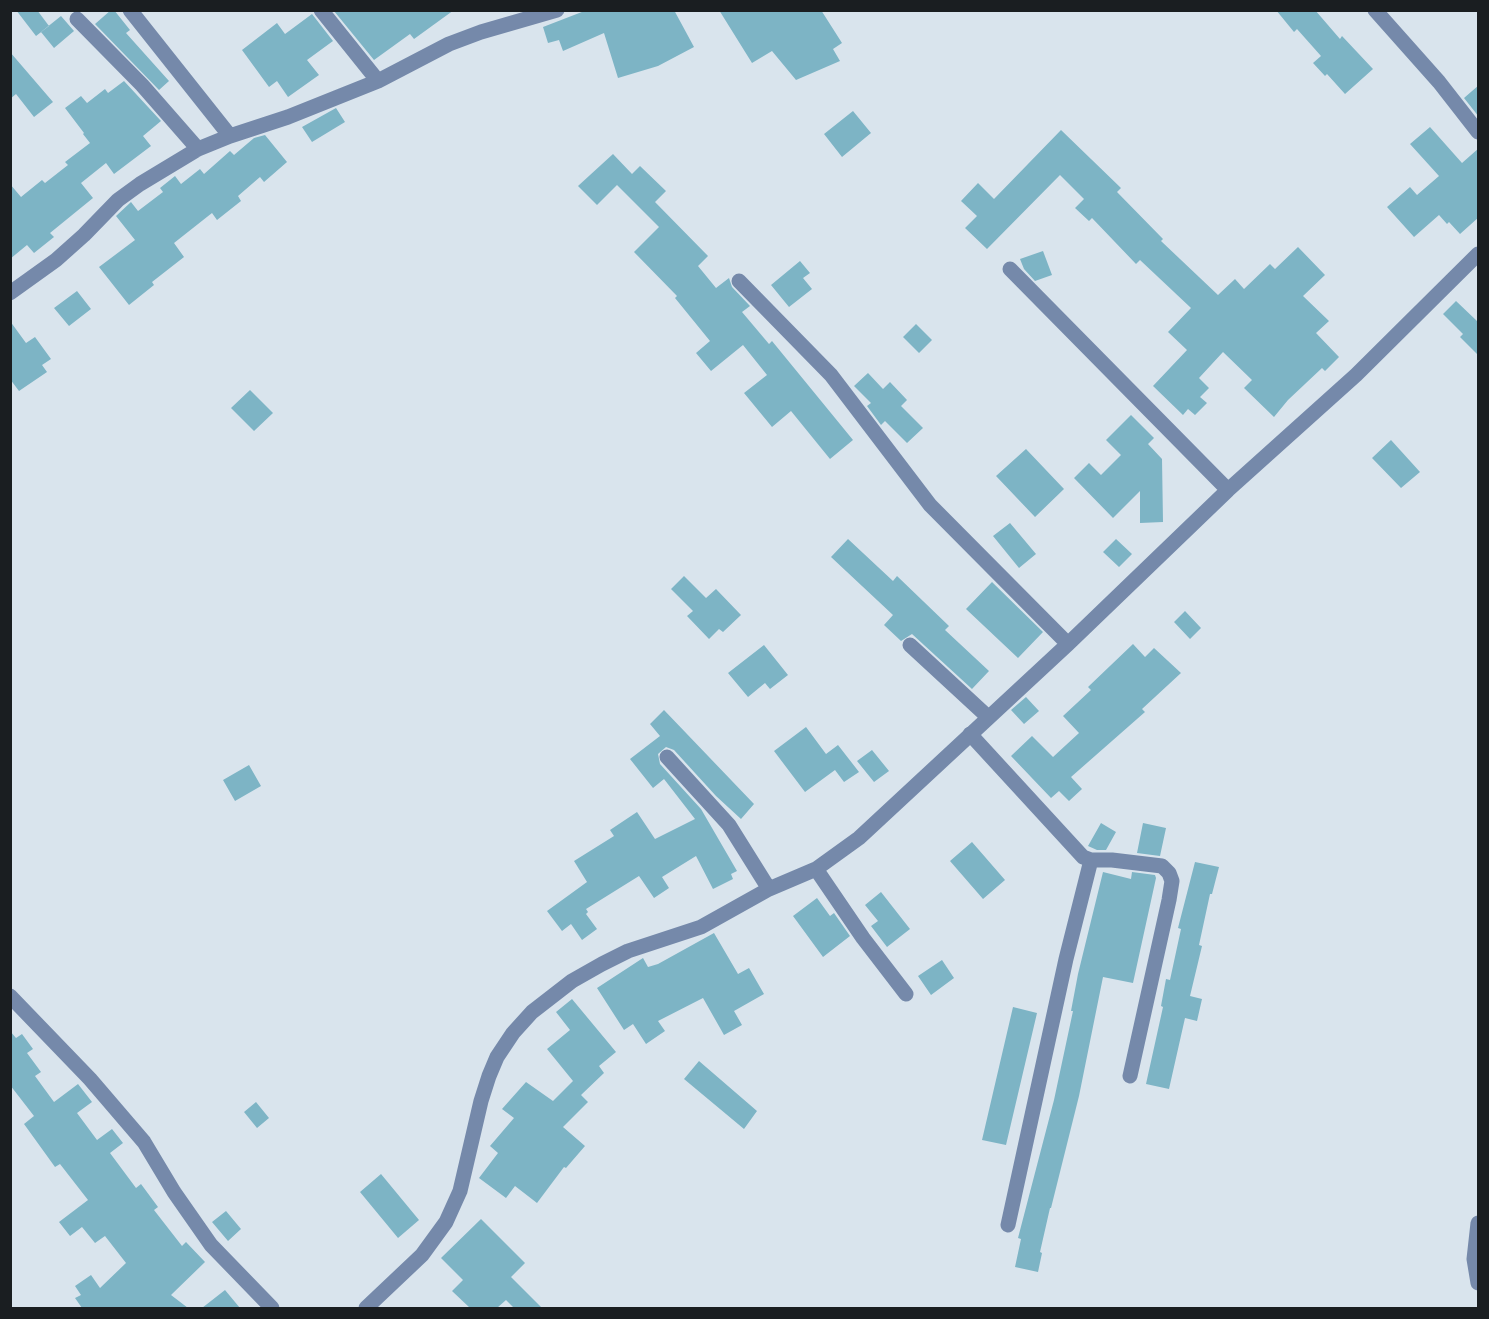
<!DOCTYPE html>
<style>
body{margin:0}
#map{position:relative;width:1489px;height:1319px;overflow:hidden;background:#d9e4ed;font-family:Roboto,sans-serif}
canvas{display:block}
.frame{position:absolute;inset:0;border:12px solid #1a1e21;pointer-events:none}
</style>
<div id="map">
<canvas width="1489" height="1319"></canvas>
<div class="frame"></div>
</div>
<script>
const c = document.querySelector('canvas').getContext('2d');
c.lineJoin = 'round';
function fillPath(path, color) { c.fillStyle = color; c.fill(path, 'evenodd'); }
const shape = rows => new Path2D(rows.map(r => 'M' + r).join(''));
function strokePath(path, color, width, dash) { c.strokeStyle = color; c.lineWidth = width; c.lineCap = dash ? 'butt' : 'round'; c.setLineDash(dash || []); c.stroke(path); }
fillPath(shape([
 [16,10,37,10,49,26,36,36],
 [111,10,114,10,130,30,126,33,169,81,159,90,95,24],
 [454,10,414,39,410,34,374,60,334,11],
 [587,10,674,10,694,47,658,66,618,78,604,33,563,51,559,40,548,43,543,27],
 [719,10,821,10,842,43,833,49,840,61,796,80,772,51,752,63],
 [1276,10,1315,10,1340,39,1342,36,1373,69,1345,94,1327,74,1325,76,1313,63,1321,56,1297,29,1294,32],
 [312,14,333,41,307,60,319,75,288,97,277,81,269,87,242,50,277,23,285,34],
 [61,16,74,31,54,48,41,32],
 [10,52,53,102,34,117,16,94,10,99],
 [124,81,161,121,143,136,151,146,114,174,106,163,81,183,93,198,50,233,54,237,34,253,27,245,10,259,10,184,21,197,42,180,45,183,68,165,65,162,90,143,83,134,84,133,65,108,81,96,87,103,105,89,108,93],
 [1479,85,1479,117,1464,98],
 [336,108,345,122,312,142,302,127],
 [853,111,871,133,842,157,824,134],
 [1430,127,1462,163,1479,148,1479,217,1460,234,1449,222,1447,224,1439,215,1414,237,1387,207,1410,187,1417,195,1439,176,1410,144],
 [1061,130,1121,188,1117,192,1163,239,1161,241,1218,295,1235,279,1244,289,1270,264,1275,269,1298,247,1325,275,1303,296,1329,321,1316,333,1339,357,1325,371,1322,368,1288,400,1274,417,1244,388,1252,380,1223,352,1199,378,1209,388,1200,397,1207,403,1195,415,1188,409,1183,415,1153,386,1187,350,1168,332,1191,308,1140,260,1136,264,1092,218,1089,221,1075,208,1084,199,1060,175,987,249,965,228,977,216,961,201,978,183,994,199],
 [265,135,287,162,264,182,260,177,238,196,241,201,217,220,212,213,174,243,184,257,152,282,154,285,129,305,99,267,135,240,116,216,131,202,138,211,163,192,160,188,175,176,181,184,200,169,204,174,230,151,234,155,254,138],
 [613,154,632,174,640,166,666,191,655,202,708,256,698,266,716,288,729,278,732,287,750,306,742,312,769,344,772,341,853,440,830,459,791,411,772,427,744,393,767,375,743,345,711,371,696,353,710,341,675,298,677,296,634,252,659,227,617,185,597,205,578,186],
 [1043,251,1052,275,1035,281,1024,269,1020,259],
 [800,261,810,273,803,278,812,289,789,307,771,285],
 [77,291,91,309,69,326,54,308],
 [1456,301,1477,321,1479,320,1479,356,1460,337,1463,334,1443,314],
 [10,321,26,343,35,337,51,359,42,365,47,372,19,391,10,379],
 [916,324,932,340,919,353,903,337],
 [868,373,883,389,890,382,907,400,901,406,923,428,907,443,885,421,881,425,867,406,871,403,854,386],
 [250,390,273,413,254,431,231,408],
 [1131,415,1154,438,1148,444,1162,459,1163,522,1140,523,1140,491,1113,518,1074,478,1089,463,1101,475,1121,455,1106,440],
 [1391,440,1420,472,1401,488,1372,458],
 [1026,449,1064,489,1035,517,996,476],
 [1010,523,1036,554,1019,568,993,536],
 [848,539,893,581,897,576,949,626,945,630,989,671,972,689,912,634,901,641,884,625,893,615,831,557],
 [1116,539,1132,554,1119,567,1103,552],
 [684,576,706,598,716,589,741,615,723,632,719,629,709,639,687,616,693,611,671,589],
 [992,582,1043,632,1018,658,966,609],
 [1185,611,1201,628,1190,639,1174,622],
 [1133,644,1145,657,1154,648,1181,673,1142,709,1145,712,1071,777,1082,789,1069,801,1059,791,1051,798,1011,756,1032,736,1053,757,1079,733,1063,716,1091,690,1088,687],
 [764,645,788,675,770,689,765,683,748,697,728,673],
 [1026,697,1039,711,1024,724,1011,710],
 [664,710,754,804,741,819,716,796,674,750,666,747,658,754,660,764,701,809,737,871,731,874,733,879,713,889,696,856,662,877,669,888,654,898,639,876,586,909,588,912,586,914,597,929,582,940,571,924,562,931,547,911,587,882,574,861,614,836,610,830,637,812,655,839,695,819,664,779,653,788,630,759,660,736,650,724],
 [806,727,826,754,838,745,859,772,844,782,835,770,805,792,774,751],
 [872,750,889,771,874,782,857,761],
 [249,765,261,786,235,801,223,780],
 [1101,823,1116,832,1106,850,1097,850,1088,846],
 [1143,823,1166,828,1160,856,1137,853],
 [972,842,1005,880,983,899,950,861],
 [1195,862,1219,867,1212,894,1210,894,1199,945,1202,946,1190,996,1202,999,1197,1021,1185,1018,1169,1089,1146,1084,1163,1007,1161,1006,1166,979,1170,980,1181,929,1178,928],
 [1103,872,1131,879,1132,872,1155,875,1156,878,1133,983,1103,977,1079,1096,1051,1208,1050,1208,1040,1252,1042,1253,1038,1272,1015,1267,1021,1239,1018,1238,1054,1100,1073,1011,1071,1011,1078,974],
 [881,892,910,929,887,947,871,926,878,921,865,905],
 [817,898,830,916,834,913,850,936,823,957,793,916],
 [714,933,738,974,749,968,764,994,734,1011,742,1025,724,1035,703,998,658,1021,665,1031,646,1044,633,1024,624,1030,597,988,643,958,648,967,658,964],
 [942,960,954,978,931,995,918,976],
 [572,999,616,1052,599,1066,604,1073,581,1095,588,1102,563,1127,585,1146,566,1168,564,1167,537,1203,515,1186,506,1198,479,1178,498,1153,490,1146,514,1118,502,1109,526,1082,553,1101,573,1081,547,1049,570,1030,556,1012],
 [1013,1007,1037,1013,1006,1145,982,1140],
 [10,1031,16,1038,22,1034,33,1049,27,1053,41,1072,35,1076,54,1102,78,1084,92,1102,77,1113,97,1140,112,1129,123,1143,110,1153,136,1188,141,1184,158,1207,154,1210,182,1246,186,1242,205,1262,171,1295,188,1308,82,1308,75,1298,81,1295,75,1286,91,1275,100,1288,126,1263,105,1236,95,1243,82,1227,70,1236,59,1222,88,1200,60,1164,55,1167,24,1124,34,1116,10,1085],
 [699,1061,757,1111,744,1129,684,1079],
 [256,1102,269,1118,257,1128,244,1112],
 [381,1174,419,1220,398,1238,360,1192],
 [226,1211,241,1229,228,1241,212,1222],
 [481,1219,525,1263,511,1277,542,1308,514,1308,506,1300,497,1308,470,1308,452,1291,463,1280,441,1258],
 [225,1290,240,1308,202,1308]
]), '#7db4c5');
strokePath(shape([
 [130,10,230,136],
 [321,10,378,81],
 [1375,10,1439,82,1478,132],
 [77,19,142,85,198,149],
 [1010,269,1228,490],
 [739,281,831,375,930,505,1068,644],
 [10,293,56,260,84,235,118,200,140,184,198,149,230,136,288,117,378,81,449,44,481,32,557,10],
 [910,645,988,717],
 [970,734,1083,857,1091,860,1112,860,1162,866,1169,873,1172,881,1169,900,1130,1076],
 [667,757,729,825,769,889],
 [816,869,863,938,906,994],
 [10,996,90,1079,144,1142,174,1192,211,1245,272,1308],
 [1478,1223,1474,1259,1478,1283],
 [1008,1225,1066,959,1091,860],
 [366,1308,422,1255,446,1222,460,1191,481,1101,489,1076,497,1057,513,1033,532,1012,572,981,602,964,628,951,701,927,769,889,816,869,859,838,1068,644,1228,490,1356,375,1478,254]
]), '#7589aa', 15);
</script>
